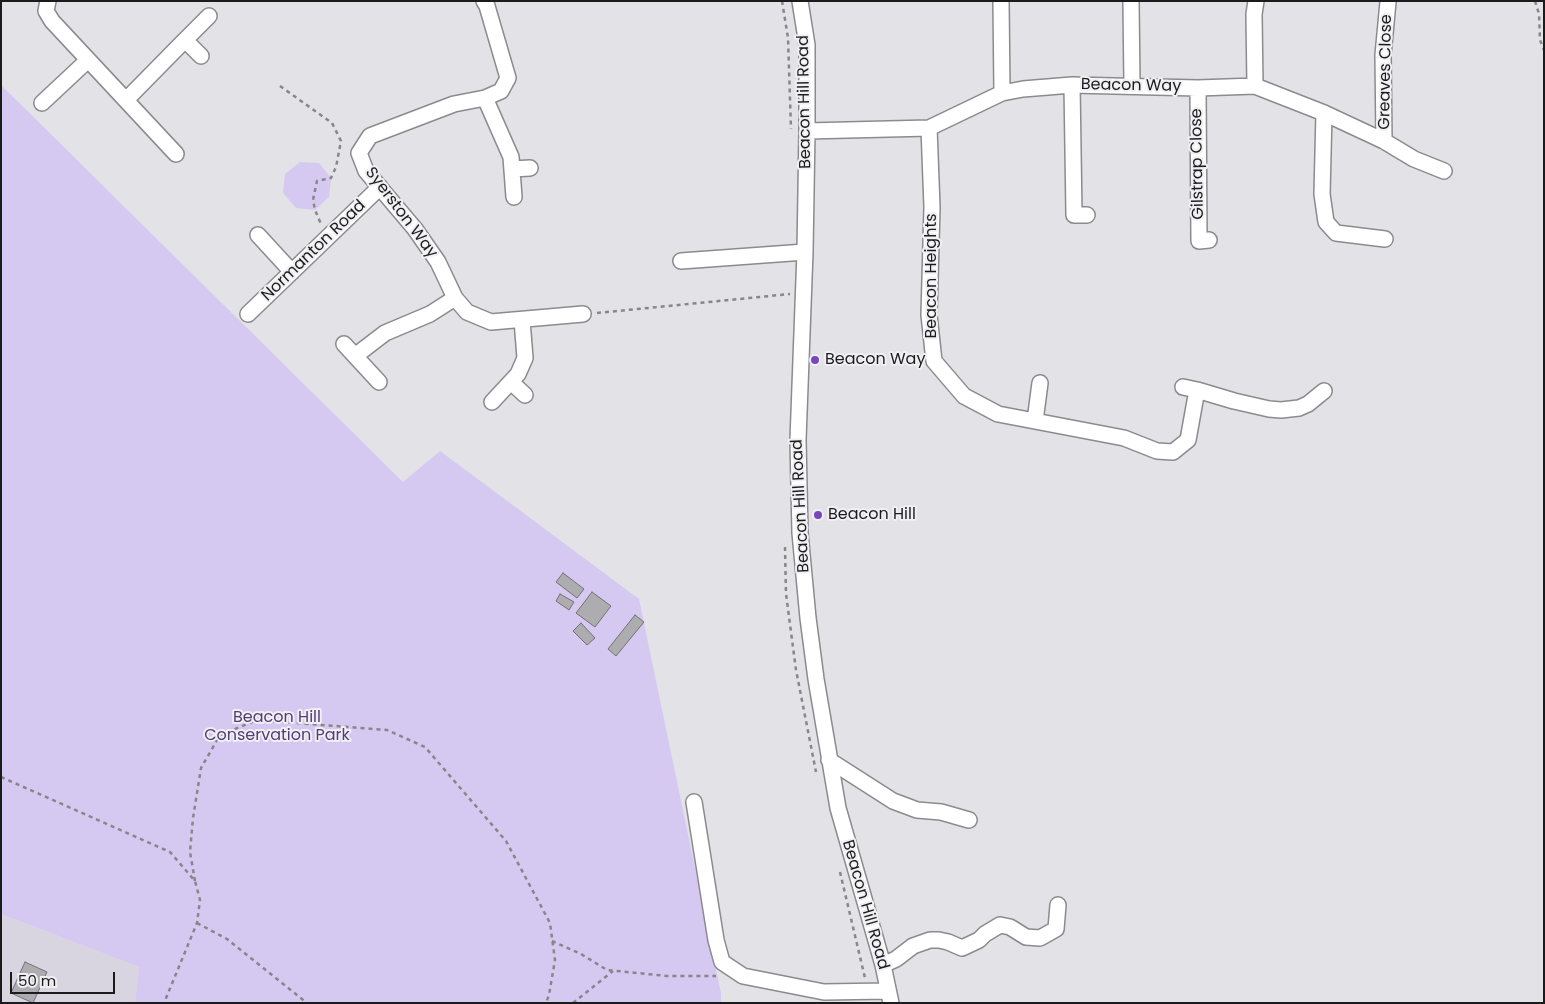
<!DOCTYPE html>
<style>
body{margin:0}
#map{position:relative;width:1545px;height:1004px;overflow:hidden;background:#e3e2e6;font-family:Poppins,sans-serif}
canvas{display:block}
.frame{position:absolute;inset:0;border:2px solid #1b1b1c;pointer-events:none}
.scale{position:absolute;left:10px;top:972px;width:105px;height:22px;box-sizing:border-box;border:2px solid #1b1b1c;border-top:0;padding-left:6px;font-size:15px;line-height:18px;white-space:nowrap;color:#1b1b1c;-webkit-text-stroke:4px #f0eff3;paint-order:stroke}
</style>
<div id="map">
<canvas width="1545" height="1004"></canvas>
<div class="frame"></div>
<div class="scale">50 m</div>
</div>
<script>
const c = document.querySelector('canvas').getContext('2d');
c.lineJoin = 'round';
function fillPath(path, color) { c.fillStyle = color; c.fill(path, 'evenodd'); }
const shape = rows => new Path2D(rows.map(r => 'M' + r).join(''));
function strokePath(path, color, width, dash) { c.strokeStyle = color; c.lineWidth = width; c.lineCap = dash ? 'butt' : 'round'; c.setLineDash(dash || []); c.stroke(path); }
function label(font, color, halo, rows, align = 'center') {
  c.font = font + ' Poppins,sans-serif'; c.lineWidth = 4; c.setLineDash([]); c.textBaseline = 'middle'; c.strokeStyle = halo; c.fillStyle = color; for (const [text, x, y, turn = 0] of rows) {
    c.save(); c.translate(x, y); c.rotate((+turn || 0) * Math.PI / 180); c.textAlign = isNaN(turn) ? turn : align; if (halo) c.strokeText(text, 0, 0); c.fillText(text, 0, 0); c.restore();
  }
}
fillPath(shape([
 [1,914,139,967,135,1003,1,1003]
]), '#d9d5e0');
fillPath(shape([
 [1,85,403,482,440,451,639,599,721,993,721,1003,135,1003,139,967,1,914],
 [300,162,319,163,331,178,329,197,315,210,296,208,283,193,285,174]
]), '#d6c9f1');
const building = shape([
 [563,573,584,589,577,598,556,582,563,573],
 [592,592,611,606,595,627,576,613,592,592],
 [560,594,574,602,569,610,556,601,560,594],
 [635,615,644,622,616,656,608,649,635,615],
 [581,623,595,638,587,645,573,631,581,623],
 [25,962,47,972,33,1003,11,993,25,962]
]);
fillPath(building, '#adacaf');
strokePath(building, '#737275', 1);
const minor = shape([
 [48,1,46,11,52,21,176,154],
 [484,1,487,6,508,78,501,91,485,98,454,104,370,136,359,153,366,171,415,229,438,262,455,298,467,312,491,322,583,314],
 [800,1,807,45,807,131,805,252,798,440,800,533,808,618,816,679,838,808,883,965,891,1003],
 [1001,1,1002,93],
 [1131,1,1132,86],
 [185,40,209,16],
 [1072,85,1074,215,1087,215],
 [1255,86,1254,14,1256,1],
 [1198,88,1199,241,1209,240],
 [485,98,511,157,514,197],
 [126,100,185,40,201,56],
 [42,103,88,60],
 [1324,113,1322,194,1326,222,1336,233,1385,239],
 [929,128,932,207,929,315,934,361,964,396,998,414,1124,438,1157,451,1173,452,1188,440,1197,390,1183,387],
 [807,131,929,128,1002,93,1023,89,1072,85,1198,88,1255,86,1324,113,1384,141,1414,159,1444,171],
 [1384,141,1383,55,1388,2],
 [512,169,530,168],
 [258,235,292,272],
 [681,261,805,252],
 [248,314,380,187],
 [344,344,355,356],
 [379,382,355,356,385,333,430,314,455,298],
 [511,382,525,395],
 [1197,390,1234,401,1269,409,1281,410,1299,408,1308,404,1324,391],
 [492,402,518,374,525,358,522,320],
 [1035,421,1040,383],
 [829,760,893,801,917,810,941,812,969,820],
 [694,802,716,940,722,962,743,976,824,992,887,991],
 [883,965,896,959,913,946,930,940,939,940,948,942,962,948,979,940,985,934,1000,925,1010,927,1026,937,1040,938,1056,929,1058,905]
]);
strokePath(minor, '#8c8a8e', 18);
strokePath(shape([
 [782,1,788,38,791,129],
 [1535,1,1539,14,1540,40,1544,50],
 [280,86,332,123,341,141,336,167,331,178,317,181,313,200,315,210,321,224],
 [597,313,790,294],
 [785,547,786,594,796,670,816,772],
 [1,777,170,852,195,881,200,900,197,923,164,1003],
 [840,872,865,978],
 [195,881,190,852,193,818,201,768,220,735,257,720,387,730,425,747,506,841,550,923,555,960,549,995,546,1003],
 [197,923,227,939,307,1003],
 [552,941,581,954,607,970,667,976,716,976],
 [573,1003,613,971]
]), '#878789', 2.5, [4, 4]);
strokePath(minor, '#fff', 15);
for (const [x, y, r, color] of [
 [815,360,5,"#7a46be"],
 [818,515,5,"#7a46be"]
]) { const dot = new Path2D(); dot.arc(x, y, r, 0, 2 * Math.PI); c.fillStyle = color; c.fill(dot); strokePath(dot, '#f0eff3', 2); }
label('16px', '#1b1b1c', '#f0eff3', [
 ["Greaves Close",1386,72,-89],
 ["Beacon Way",1131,86,1],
 ["Beacon Hill Road",805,102,-91],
 ["Gilstrap Close",1198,164,-91],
 ["Syerston Way",401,213,53],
 ["Normanton Road",314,251,-44],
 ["Beacon Heights",932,276,-90],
 ["Beacon Hill Road",801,506,-93],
 ["Beacon Hill Road",865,905,74]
]);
label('16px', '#1b1b1c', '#f0eff3', [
 ["Beacon Way",825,360],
 ["Beacon Hill",828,515]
], 'left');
label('16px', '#523d75', '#f0eff3', [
 ["Beacon Hill",277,718],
 ["Conservation Park",277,736]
]);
</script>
